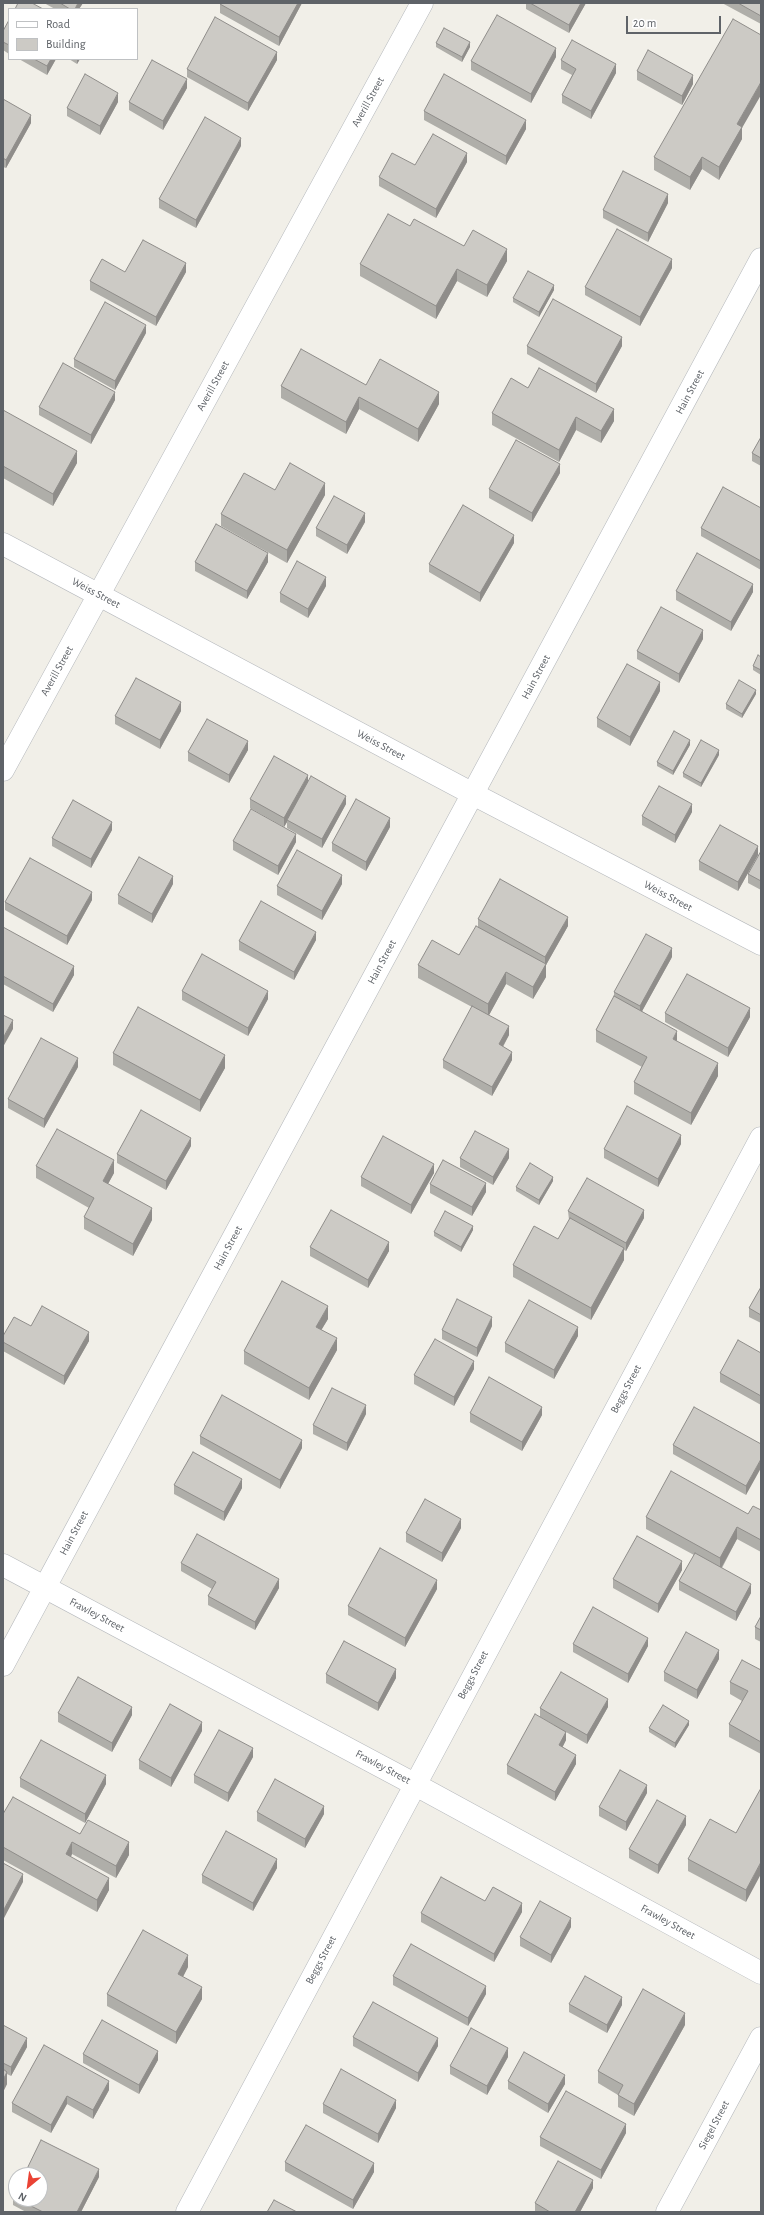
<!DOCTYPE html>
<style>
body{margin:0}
#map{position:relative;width:764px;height:2215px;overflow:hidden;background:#f1efe8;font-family:"Alegreya Sans",sans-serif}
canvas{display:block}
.frame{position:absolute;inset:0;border:4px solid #5f6368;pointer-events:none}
.legend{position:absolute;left:8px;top:8px;width:130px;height:52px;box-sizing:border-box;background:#fff;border:1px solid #bfc1c3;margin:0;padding:5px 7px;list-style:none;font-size:12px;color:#5f6368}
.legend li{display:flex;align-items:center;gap:8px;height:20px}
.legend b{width:20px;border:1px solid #bfc1c3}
.north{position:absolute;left:8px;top:2167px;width:40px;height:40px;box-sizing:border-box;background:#fff;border:1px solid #bfc1c3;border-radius:50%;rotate:209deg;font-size:11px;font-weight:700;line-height:16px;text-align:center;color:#5f6368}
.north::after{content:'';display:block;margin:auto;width:14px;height:18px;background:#ea4335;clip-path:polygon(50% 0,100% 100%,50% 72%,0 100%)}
.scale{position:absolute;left:626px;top:16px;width:95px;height:18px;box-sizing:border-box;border:2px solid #5f6368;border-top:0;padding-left:5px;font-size:12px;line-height:14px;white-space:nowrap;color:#5f6368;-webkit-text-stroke:3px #fff;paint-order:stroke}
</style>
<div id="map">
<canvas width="764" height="2215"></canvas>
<div class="frame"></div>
<ul class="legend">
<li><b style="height:5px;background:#fff"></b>Road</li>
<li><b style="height:11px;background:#cccac5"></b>Building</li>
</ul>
<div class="north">N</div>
<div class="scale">20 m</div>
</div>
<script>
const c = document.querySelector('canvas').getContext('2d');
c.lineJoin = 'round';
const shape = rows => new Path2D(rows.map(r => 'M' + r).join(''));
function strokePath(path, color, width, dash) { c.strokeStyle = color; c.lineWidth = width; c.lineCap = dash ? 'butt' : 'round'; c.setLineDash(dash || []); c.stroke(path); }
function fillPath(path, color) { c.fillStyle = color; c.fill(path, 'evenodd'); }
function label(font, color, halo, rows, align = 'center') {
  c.font = font + ' "Alegreya Sans",sans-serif'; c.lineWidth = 3; c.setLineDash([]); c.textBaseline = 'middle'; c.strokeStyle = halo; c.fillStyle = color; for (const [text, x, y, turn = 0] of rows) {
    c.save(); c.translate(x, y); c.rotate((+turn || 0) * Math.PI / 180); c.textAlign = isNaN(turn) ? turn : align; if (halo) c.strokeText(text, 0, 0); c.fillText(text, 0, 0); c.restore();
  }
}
const street = shape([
 [3,544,473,794,761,944],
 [3,770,422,3],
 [3,1565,414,1784,761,1973],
 [3,1665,761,259],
 [187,2212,761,1138],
 [667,2212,761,2038]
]);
strokePath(street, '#b5b8bc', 23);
strokePath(street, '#fff', 22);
fillPath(shape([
 [44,3,83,3,79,9,55,9],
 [302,3,279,46,220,13,220,4],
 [526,3,586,3,569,33,526,9],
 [722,3,761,3,761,24],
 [9,20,9,54,3,50,3,31],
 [436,43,470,47,462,62,436,47],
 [556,57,531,103,471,70,471,61],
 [19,59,56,59,47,75],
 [69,59,80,59,77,64],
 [277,60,248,111,187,77,187,69],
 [561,60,616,73,591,119,562,103,562,95,572,75,561,69],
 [637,71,693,84,682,105,637,80],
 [187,88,163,130,129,110,129,102],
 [3,99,31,123,6,168,3,167],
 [118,102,100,135,67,116,67,108],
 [424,111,526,129,506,165,424,120],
 [742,128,742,139,719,180,702,169,690,190,654,170,654,157],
 [241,146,196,228,159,208,159,199],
 [467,162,436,218,379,186,379,177],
 [668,203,648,242,603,218,603,210],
 [410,226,464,246,507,261,487,297,457,281,436,319,360,276,360,264],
 [672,268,640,326,585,295,585,287],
 [125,272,186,272,156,326,90,290,90,281],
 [554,290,539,317,513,302,513,298],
 [146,333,115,390,74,367,74,359],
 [527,346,622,346,596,393,527,354],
 [366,385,439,404,418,442,359,409,346,434,281,398,281,386],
 [528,388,614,421,601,443,576,430,559,462,492,425,492,413],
 [115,400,91,444,39,415,39,407],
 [3,410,77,463,53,506,3,478],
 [761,437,761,466,752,461,752,453],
 [560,473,532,522,489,498,489,489],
 [275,490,325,495,287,563,221,526,221,514],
 [761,508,761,570,701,536,701,528],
 [365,522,347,554,316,536,316,528],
 [514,543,480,602,429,572,429,564],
 [195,562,268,562,247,599,195,571],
 [326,586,308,618,280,602,280,593],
 [676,591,753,592,731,631,676,600],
 [703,639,679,683,637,659,637,651],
 [761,657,761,675,753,670,753,666],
 [660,691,630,746,597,727,597,718],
 [756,694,742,718,726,709,726,704],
 [181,711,160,749,115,724,115,716],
 [690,745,673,775,657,766,657,762],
 [248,750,229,783,188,761,188,752],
 [719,755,701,787,683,777,683,773],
 [250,799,346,804,322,848,287,828,287,822,284,827,250,808],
 [692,812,675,843,642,825,642,816],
 [390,827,366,871,332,851,332,843],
 [112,830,91,868,52,846,52,838],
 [233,841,296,842,278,875,233,850],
 [761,851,761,890,748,883,748,874],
 [758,855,738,891,699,870,699,861],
 [173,884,152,923,118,904,118,895],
 [342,884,322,920,277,895,277,886],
 [92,900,67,945,5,910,5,902],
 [478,919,568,926,546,965,546,977,533,999,506,984,489,1015,509,1035,503,1047,512,1060,492,1096,443,1068,443,1060,472,1007,418,978,418,965,459,955,478,927],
 [3,927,74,975,53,1012,3,984],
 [316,940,294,980,239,950,239,941],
 [672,957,642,1011,718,1076,691,1125,634,1094,634,1082,642,1067,596,1042,596,1030,614,996,614,992],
 [182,991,268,999,248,1036,182,1000],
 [665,1013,750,1017,728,1057,665,1022],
 [113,1053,225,1068,200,1112,113,1065],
 [78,1067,44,1128,8,1108,8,1099],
 [681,1144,658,1187,604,1158,604,1149],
 [191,1146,166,1190,117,1163,117,1154],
 [460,1158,509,1158,493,1185,460,1167],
 [36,1166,114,1173,108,1184,152,1220,133,1256,84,1229,84,1217,89,1208,36,1178],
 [434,1173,411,1214,361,1186,361,1177],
 [553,1181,539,1205,516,1191,516,1187],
 [430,1184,486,1192,472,1216,430,1193],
 [568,1211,644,1218,626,1251,624,1250,624,1260,591,1320,513,1277,513,1265,558,1239,569,1220],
 [473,1230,461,1252,434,1236,434,1232],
 [310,1247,389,1251,368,1288,310,1256],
 [761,1287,761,1323,749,1317,749,1308],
 [328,1319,321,1330,337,1350,309,1400,244,1364,244,1351],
 [31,1326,89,1341,64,1385,3,1351,3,1336],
 [492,1326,477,1357,442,1339,442,1330],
 [578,1336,554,1379,505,1352,505,1343],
 [761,1353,761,1405,720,1382,720,1373],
 [474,1369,454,1406,414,1384,414,1375],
 [470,1413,542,1415,522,1451,470,1422],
 [366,1414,347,1451,313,1434,313,1425],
 [200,1436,302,1448,280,1489,200,1444],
 [761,1444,746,1495,673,1454,673,1445],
 [174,1485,242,1488,224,1521,174,1494],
 [761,1510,761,1552,737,1539,722,1568,751,1593,736,1621,679,1590,679,1581,694,1555,646,1529,646,1517,748,1514],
 [461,1528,442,1562,406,1542,406,1533],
 [181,1563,279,1588,255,1630,208,1605,208,1596,212,1589,181,1571],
 [682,1570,658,1613,613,1588,613,1579],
 [437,1589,405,1647,348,1615,348,1606],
 [761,1616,761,1642,755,1639,755,1627],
 [573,1644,648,1646,628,1683,573,1652],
 [719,1659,697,1699,664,1681,664,1672],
 [761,1670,761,1754,729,1737,729,1724,742,1701,730,1694,730,1682],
 [326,1674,396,1678,378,1711,326,1683],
 [608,1707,587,1744,566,1732,566,1740,562,1748,576,1764,555,1801,507,1774,507,1765,554,1725,540,1717,540,1708],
 [58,1713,132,1715,112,1752,58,1722],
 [689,1725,675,1748,649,1732,649,1728],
 [202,1731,171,1787,139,1769,139,1760],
 [253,1757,228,1802,194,1783,194,1775],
 [20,1778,106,1784,85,1823,20,1787],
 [761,1788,746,1902,688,1871,688,1859,736,1833],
 [647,1793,626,1831,599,1816,599,1807],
 [257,1812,324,1814,305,1848,257,1821],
 [3,1814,80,1834,129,1855,116,1878,72,1854,71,1857,109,1890,97,1912,3,1860],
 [686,1825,658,1874,629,1858,629,1849],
 [277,1868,253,1911,202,1883,202,1875],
 [522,1912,494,1962,421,1922,421,1913],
 [571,1927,551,1963,520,1946,520,1937],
 [188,1967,183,1977,202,1999,176,2044,107,2006,107,1994],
 [393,1976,486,1994,468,2026,393,1985],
 [569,2004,622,2005,607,2033,569,2012],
 [3,2025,27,2047,11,2076,7,2074,7,2084,3,2092],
 [685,2025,634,2116,618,2107,618,2095,598,2083,598,2071],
 [353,2037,438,2046,418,2082,353,2046],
 [83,2054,158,2060,139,2094,83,2063],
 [508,2057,487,2095,450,2074,450,2066],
 [508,2081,565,2084,548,2113,508,2089],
 [109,2090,93,2119,67,2104,51,2133,12,2112,12,2103],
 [323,2104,396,2108,378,2143,323,2113],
 [626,2133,601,2179,540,2146,540,2137],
 [285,2162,374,2172,353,2209,285,2171],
 [99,2177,81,2212,26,2212,13,2205,13,2197,16,2190,16,2199,40,2199],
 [593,2188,580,2212,535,2212,535,2203]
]), '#afaea9');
fillPath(shape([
 [78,3,83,3,79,9,75,9],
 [298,3,302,3,279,46,279,37],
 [581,3,586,3,569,33,569,25],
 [470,42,470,47,462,62,462,57],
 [556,48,556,57,531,103,531,94],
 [277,52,277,60,248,111,248,103],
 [51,59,56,59,47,75,47,66],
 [77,59,80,59,77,64],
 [616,64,616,73,591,119,591,111],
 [693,75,693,84,682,105,682,96],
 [187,79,187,88,163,130,163,121],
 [761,82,761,95,742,128,742,139,719,180,719,167,737,124],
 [118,93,118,102,100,135,100,126],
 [31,115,31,123,6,168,6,160],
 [526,120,526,129,506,165,506,156],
 [241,138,241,146,196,228,196,220],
 [467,153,467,162,436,218,436,209],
 [702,157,702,169,690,190,690,177],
 [668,194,668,203,648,242,648,233],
 [507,249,507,261,487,297,487,285],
 [672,259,672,268,640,326,640,317],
 [186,263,186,272,156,326,156,317],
 [457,269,457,281,436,319,436,306],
 [554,285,554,290,539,317,539,312],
 [146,325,146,333,115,390,115,381],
 [622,337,622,346,596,393,596,384],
 [115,392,115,400,91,444,91,435],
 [439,392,439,404,418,442,418,429],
 [359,397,359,409,346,434,346,422],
 [614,409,614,421,601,443,601,431],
 [576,417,576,430,559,462,559,450],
 [77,451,77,463,53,506,53,494],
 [560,464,560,473,532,522,532,513],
 [325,483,325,495,287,563,287,550],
 [365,513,365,522,347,554,347,545],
 [514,535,514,543,480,602,480,593],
 [268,553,268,562,247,599,247,591],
 [326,577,326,586,308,618,308,609],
 [753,584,753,592,731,631,731,622],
 [703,630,703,639,679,683,679,674],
 [660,682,660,691,630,746,630,737],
 [756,690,756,694,742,718,742,714],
 [181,702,181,711,160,749,160,740],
 [690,740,690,745,673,775,673,771],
 [248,741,248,750,229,783,229,775],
 [719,750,719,755,701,787,701,783],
 [308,775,308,784,287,820,287,822,284,827,284,818],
 [346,796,346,804,322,848,322,839],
 [692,804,692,812,675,843,675,835],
 [390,818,390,827,366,871,366,862],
 [112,822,112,830,91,868,91,859],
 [296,834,296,842,278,875,278,866],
 [758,846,758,855,738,891,738,882],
 [342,875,342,884,322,920,322,911],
 [173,876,173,884,152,923,152,914],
 [92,892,92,900,67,945,67,936],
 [568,917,568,926,546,965,546,977,533,999,533,987,545,965,545,957],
 [316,932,316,940,294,980,294,972],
 [672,948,672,957,640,1015,640,1006],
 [74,966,74,975,53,1012,53,1004],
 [506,972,506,984,488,1017,488,1004],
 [268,991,268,999,248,1036,248,1028],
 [750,1008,750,1017,728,1057,728,1048],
 [13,1020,13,1029,3,1047,3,1038],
 [509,1026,509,1035,499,1053,499,1044],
 [677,1031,677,1043,673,1039],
 [512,1052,512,1060,492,1096,492,1087],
 [225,1055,225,1068,200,1112,200,1100],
 [78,1058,78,1067,44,1128,44,1119],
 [718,1063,718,1076,691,1125,691,1113],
 [681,1135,681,1144,658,1187,658,1179],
 [191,1138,191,1146,166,1190,166,1181],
 [509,1149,509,1158,493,1185,493,1177],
 [114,1160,114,1173,103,1193,103,1181],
 [434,1164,434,1173,411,1214,411,1205],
 [553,1177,553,1181,539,1205,539,1200],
 [486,1183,486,1192,472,1216,472,1207],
 [152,1208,152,1220,133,1256,133,1244],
 [644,1210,644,1218,626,1251,626,1243],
 [473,1226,473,1230,461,1252,461,1247],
 [389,1242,389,1251,368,1288,368,1280],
 [624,1248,624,1260,591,1320,591,1308],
 [328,1306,328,1319,316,1339,316,1327],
 [492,1317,492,1326,477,1357,477,1348],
 [578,1327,578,1336,554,1379,554,1370],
 [89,1332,89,1341,64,1385,64,1376],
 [337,1338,337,1350,309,1400,309,1388],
 [474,1361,474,1369,454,1406,454,1397],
 [366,1405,366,1414,347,1451,347,1443],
 [542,1407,542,1415,522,1451,522,1442],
 [302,1440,302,1448,280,1489,280,1480],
 [761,1459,761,1468,746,1495,746,1486],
 [242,1479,242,1488,224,1521,224,1512],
 [461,1519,461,1528,442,1562,442,1553],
 [737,1527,737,1539,720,1570,720,1558],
 [682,1561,682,1570,658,1613,658,1604],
 [279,1579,279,1588,255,1630,255,1622],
 [437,1580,437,1589,405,1647,405,1638],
 [751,1584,751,1593,736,1621,736,1612],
 [648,1638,648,1646,628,1683,628,1674],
 [719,1650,719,1659,697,1699,697,1690],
 [396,1669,396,1678,378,1711,378,1703],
 [608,1699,608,1707,587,1744,587,1735],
 [132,1707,132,1715,112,1752,112,1743],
 [689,1721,689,1725,675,1748,675,1743],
 [202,1722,202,1731,171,1787,171,1778],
 [566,1732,566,1740,559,1754,559,1745],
 [253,1748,253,1757,228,1802,228,1793],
 [576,1755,576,1764,555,1801,555,1792],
 [106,1775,106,1784,85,1823,85,1814],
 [647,1785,647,1793,626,1831,626,1822],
 [324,1806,324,1814,305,1848,305,1839],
 [686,1816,686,1825,658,1874,658,1865],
 [72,1842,72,1854,66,1866,66,1854],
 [129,1842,129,1855,116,1878,116,1866],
 [277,1859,277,1868,253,1911,253,1903],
 [761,1862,761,1874,746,1902,746,1890],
 [23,1874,23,1882,3,1920,3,1911],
 [109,1878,109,1890,97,1912,97,1900],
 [522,1903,522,1912,494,1962,494,1954],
 [571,1918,571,1927,551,1963,551,1955],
 [188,1955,188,1967,178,1986,178,1974],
 [486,1986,486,1994,468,2026,468,2018],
 [202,1987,202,1999,176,2044,176,2032],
 [622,1997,622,2005,607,2033,607,2025],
 [685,2013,685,2025,634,2116,634,2104],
 [27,2038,27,2047,11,2076,11,2067],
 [438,2038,438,2046,418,2082,418,2073],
 [508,2048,508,2057,487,2095,487,2086],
 [158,2051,158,2060,139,2094,139,2085],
 [7,2072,7,2084,3,2092,3,2080],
 [565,2075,565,2084,548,2113,548,2104],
 [109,2081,109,2090,93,2119,93,2110],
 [67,2096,67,2104,51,2133,51,2125],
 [396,2100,396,2108,378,2143,378,2134],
 [626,2124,626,2133,601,2179,601,2170],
 [374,2163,374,2172,353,2209,353,2200],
 [99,2169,99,2177,81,2212,77,2212],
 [593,2180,593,2188,580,2212,575,2212]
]), '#8f8d8a');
const building = shape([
 [18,3,32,3,43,9,15,9,18,3],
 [60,3,78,3,75,9,70,9,60,3],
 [220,3,298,3,279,37,220,4,220,3],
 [530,3,581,3,569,25,530,3],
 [738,3,761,3,761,16,738,3],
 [497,15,556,48,531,94,471,61,497,15],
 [215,17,277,52,248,103,187,69,215,17],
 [733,19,761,35,761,82,737,124,742,127,719,167,702,157,690,177,654,157,733,19],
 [9,20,9,45,3,42,3,31,9,20],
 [444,28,470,42,462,57,436,43,444,28],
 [572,40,616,64,591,111,562,95,576,69,561,60,572,40],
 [648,50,693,75,682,96,637,71,648,50],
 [34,59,51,59,47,66,34,59],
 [152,60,187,79,163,121,129,102,152,60],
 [85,74,118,93,100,126,67,108,85,74],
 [444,74,526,120,506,156,424,111,444,74],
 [3,99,31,115,6,160,3,158,3,99],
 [205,117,241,138,196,220,159,199,205,117],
 [433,134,467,153,436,209,379,177,392,153,415,165,433,134],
 [623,171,668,194,648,233,603,210,623,171],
 [388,214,410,226,414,219,464,246,473,230,507,249,487,285,457,269,436,306,360,264,388,214],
 [617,229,672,259,640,317,585,287,617,229],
 [143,240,186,263,156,317,90,281,102,259,125,272,143,240],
 [528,271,554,285,539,312,513,298,528,271],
 [553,299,622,337,596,384,527,346,553,299],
 [105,302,146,325,115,381,74,359,105,302],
 [301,349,366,385,380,359,439,392,418,429,359,397,346,422,281,386,301,349],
 [63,363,115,392,91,435,39,407,63,363],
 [539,368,614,409,601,431,576,417,559,450,492,413,511,378,528,388,539,368],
 [3,410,77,451,53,494,3,466,3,410],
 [761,437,761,458,752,453,761,437],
 [516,440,560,464,532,513,489,489,516,440],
 [290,463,325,483,287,550,221,514,244,473,275,490,290,463],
 [723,487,761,508,761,561,701,528,723,487],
 [334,496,365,513,347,545,316,528,334,496],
 [463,505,514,535,480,593,429,564,463,505],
 [216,524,268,553,247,591,195,562,216,524],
 [697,553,753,584,731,622,676,591,697,553],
 [297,561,326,577,308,609,280,593,297,561],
 [661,607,703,630,679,674,637,651,661,607],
 [758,655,761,657,761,670,753,666,758,655],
 [627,664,660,682,630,737,597,718,627,664],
 [136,678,181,702,160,740,115,716,136,678],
 [739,680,756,690,742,714,726,704,739,680],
 [207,719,248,741,229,775,188,752,207,719],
 [674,731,690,740,673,771,657,762,674,731],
 [701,740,719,750,701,783,683,773,701,740],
 [274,756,308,775,284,818,250,799,274,756],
 [311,776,346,796,322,839,287,820,311,776],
 [659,786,692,804,675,835,642,816,659,786],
 [356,799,390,818,366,862,332,843,356,799],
 [73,800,112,822,91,859,52,838,73,800],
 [251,809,296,834,278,866,233,841,251,809],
 [720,825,758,846,738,882,699,861,720,825],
 [297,850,342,875,322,911,277,886,297,850],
 [761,851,761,881,748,874,761,851],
 [139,857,173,876,152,914,118,895,139,857],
 [30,858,92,892,67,936,5,902,30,858],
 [500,879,568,917,545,957,478,919,500,879],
 [261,901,316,932,294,972,239,941,261,901],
 [476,926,546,964,533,987,506,972,488,1004,418,965,432,940,459,955,476,926],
 [3,927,74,966,53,1004,3,976,3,927],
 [646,934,672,948,640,1006,614,992,646,934],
 [202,954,268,991,248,1028,182,991,202,954],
 [687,974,750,1008,728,1048,665,1013,687,974],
 [614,996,677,1031,673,1039,718,1063,691,1113,634,1082,647,1057,596,1030,614,996],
 [472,1006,509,1026,499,1044,512,1052,492,1087,443,1060,472,1006],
 [138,1007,225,1055,200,1100,113,1053,138,1007],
 [3,1015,13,1020,3,1038,3,1015],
 [41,1038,78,1058,44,1119,8,1099,41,1038],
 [627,1106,681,1135,658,1179,604,1149,627,1106],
 [141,1110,191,1138,166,1181,117,1154,141,1110],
 [57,1129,114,1160,103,1181,152,1208,133,1244,84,1217,94,1198,36,1166,57,1129],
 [475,1131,509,1149,493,1177,460,1158,475,1131],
 [383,1136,434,1164,411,1205,361,1177,383,1136],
 [443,1160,486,1183,472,1207,430,1184,443,1160],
 [530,1163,553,1177,539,1200,516,1187,530,1163],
 [587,1178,644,1210,626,1243,568,1211,587,1178],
 [331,1210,389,1242,368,1280,310,1247,331,1210],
 [445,1211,473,1226,461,1247,434,1232,445,1211],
 [570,1218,624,1248,591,1308,513,1265,534,1226,558,1239,570,1218],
 [282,1281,328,1306,316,1327,337,1338,309,1388,244,1351,282,1281],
 [761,1287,761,1315,749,1308,761,1287],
 [457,1299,492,1317,477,1348,442,1330,457,1299],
 [529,1300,578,1327,554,1370,505,1343,529,1300],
 [42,1306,89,1332,64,1376,3,1342,3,1336,14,1317,31,1326,42,1306],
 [435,1339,474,1361,454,1397,414,1375,435,1339],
 [738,1340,761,1353,761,1396,720,1373,738,1340],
 [489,1377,542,1407,522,1442,470,1413,489,1377],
 [332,1388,366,1405,347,1443,313,1425,332,1388],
 [222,1395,302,1440,280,1480,200,1436,222,1395],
 [694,1407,761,1444,761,1459,746,1486,673,1445,694,1407],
 [193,1452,242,1479,224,1512,174,1485,193,1452],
 [671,1471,748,1514,753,1506,761,1510,761,1540,737,1527,720,1558,646,1517,671,1471],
 [425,1499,461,1519,442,1553,406,1533,425,1499],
 [197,1534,279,1579,255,1622,208,1596,216,1582,181,1563,197,1534],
 [637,1536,682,1561,658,1604,613,1579,637,1536],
 [380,1548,437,1580,405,1638,348,1606,380,1548],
 [695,1553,751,1584,736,1612,679,1581,695,1553],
 [593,1607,648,1638,628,1674,573,1644,593,1607],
 [761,1616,761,1630,755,1627,761,1616],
 [686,1632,719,1650,697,1690,664,1672,686,1632],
 [344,1641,396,1669,378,1703,326,1674,344,1641],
 [742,1660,761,1670,761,1742,729,1724,748,1691,730,1682,742,1660],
 [561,1672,608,1699,587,1735,540,1708,561,1672],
 [78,1677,132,1707,112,1743,58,1713,78,1677],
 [170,1704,202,1722,171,1778,139,1760,170,1704],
 [663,1705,689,1721,675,1743,649,1728,663,1705],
 [535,1714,566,1732,559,1745,576,1755,555,1792,507,1765,535,1714],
 [219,1730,253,1748,228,1793,194,1775,219,1730],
 [41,1740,106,1775,85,1814,20,1778,41,1740],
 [620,1770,647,1785,626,1822,599,1807,620,1770],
 [275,1779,324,1806,305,1839,257,1812,275,1779],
 [761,1788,761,1862,746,1890,688,1859,710,1819,736,1833,761,1788],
 [13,1797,80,1834,88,1820,129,1842,116,1866,72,1842,66,1854,109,1878,97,1900,3,1847,3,1814,13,1797],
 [657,1800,686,1816,658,1865,629,1849,657,1800],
 [226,1831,277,1859,253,1903,202,1875,226,1831],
 [3,1863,23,1874,3,1911,3,1863],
 [441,1877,485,1901,493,1887,522,1903,494,1954,421,1913,441,1877],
 [540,1901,571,1918,551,1955,520,1937,540,1901],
 [143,1930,188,1955,178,1974,202,1987,176,2032,107,1994,143,1930],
 [411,1944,486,1986,468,2018,393,1976,411,1944],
 [585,1976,622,1997,607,2025,569,2004,585,1976],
 [643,1989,685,2013,634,2104,618,2095,623,2085,598,2071,643,1989],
 [373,2002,438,2038,418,2073,353,2037,373,2002],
 [102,2020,158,2051,139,2085,83,2054,102,2020],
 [3,2025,27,2038,11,2067,3,2063,3,2025],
 [471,2028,508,2048,487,2086,450,2066,471,2028],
 [44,2045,109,2081,93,2110,67,2096,51,2125,12,2103,44,2045],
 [524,2052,565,2075,548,2104,508,2081,524,2052],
 [3,2069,7,2072,3,2080,3,2069],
 [341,2069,396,2100,378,2134,323,2104,341,2069],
 [566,2091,626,2124,601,2170,540,2137,566,2091],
 [306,2125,374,2163,353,2200,285,2162,306,2125],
 [41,2140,99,2169,77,2212,43,2212,17,2199,40,2199,40,2175,24,2175,41,2140],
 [558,2161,593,2180,575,2212,550,2212,535,2203,558,2161],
 [16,2190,16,2199,13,2197,16,2190],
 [274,2200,297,2212,267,2212,274,2200]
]);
fillPath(building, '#cccac5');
strokePath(building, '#8f8d8a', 1);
label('11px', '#5f6368', '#fff', [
 ["Averill Street",368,102,-61],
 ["Averill Street",213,386,-61],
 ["Hain Street",690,392,-62],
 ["Weiss Street",96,593,28],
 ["Averill Street",57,671,-61],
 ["Hain Street",536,677,-62],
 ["Weiss Street",381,745,28],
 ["Weiss Street",668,896,28],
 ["Hain Street",382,962,-62],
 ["Hain Street",228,1248,-62],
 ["Beggs Street",626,1389,-62],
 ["Hain Street",74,1533,-62],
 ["Frawley Street",97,1615,28],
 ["Beggs Street",473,1675,-62],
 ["Frawley Street",383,1767,28],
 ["Frawley Street",668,1922,29],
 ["Beggs Street",321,1960,-62],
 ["Siegel Street",714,2125,-62]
]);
</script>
